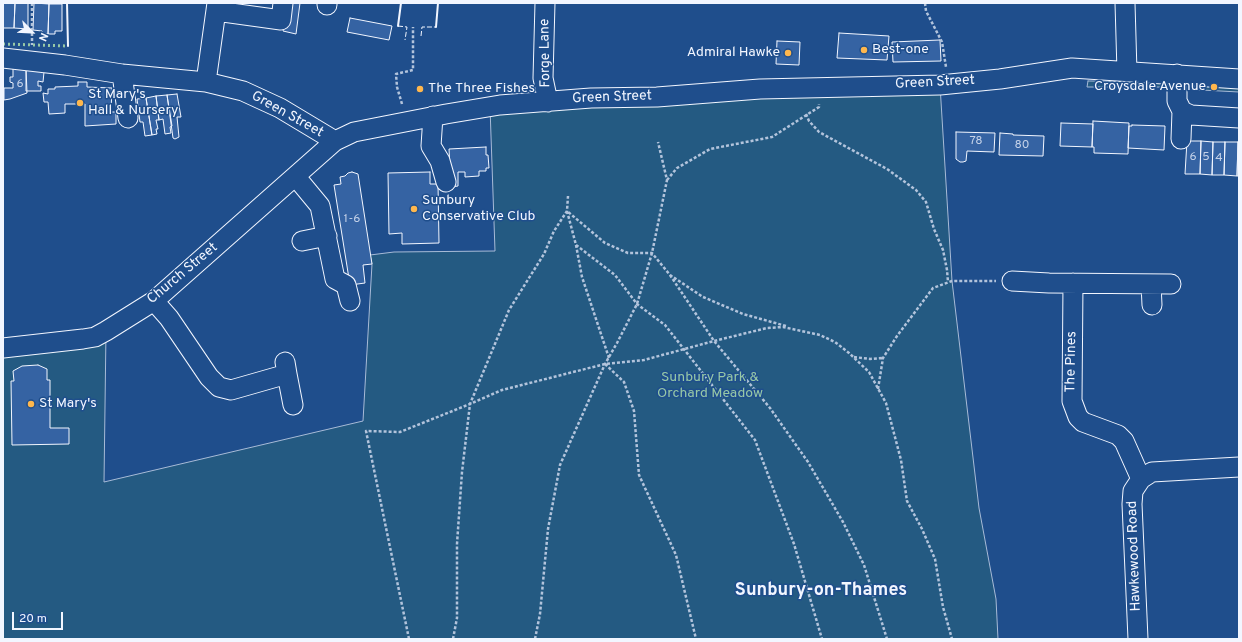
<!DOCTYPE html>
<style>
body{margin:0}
#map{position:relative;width:1242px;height:642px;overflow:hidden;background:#1f4e8c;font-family:Overpass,sans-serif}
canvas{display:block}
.frame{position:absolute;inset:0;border:4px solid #f2f6ff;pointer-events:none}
.north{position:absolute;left:12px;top:12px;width:40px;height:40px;-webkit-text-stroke:3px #1f4e8c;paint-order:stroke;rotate:114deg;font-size:11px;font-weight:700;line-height:16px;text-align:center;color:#f2f6ff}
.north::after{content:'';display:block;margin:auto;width:14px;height:18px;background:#f2f6ff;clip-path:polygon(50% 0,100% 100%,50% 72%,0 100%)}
.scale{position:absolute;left:12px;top:612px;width:51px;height:18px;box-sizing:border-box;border:2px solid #f2f6ff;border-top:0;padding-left:5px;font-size:12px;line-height:14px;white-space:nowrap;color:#f2f6ff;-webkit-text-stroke:3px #1f4e8c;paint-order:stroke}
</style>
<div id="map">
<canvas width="1242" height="642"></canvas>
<div class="frame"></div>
<div class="north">N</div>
<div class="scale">20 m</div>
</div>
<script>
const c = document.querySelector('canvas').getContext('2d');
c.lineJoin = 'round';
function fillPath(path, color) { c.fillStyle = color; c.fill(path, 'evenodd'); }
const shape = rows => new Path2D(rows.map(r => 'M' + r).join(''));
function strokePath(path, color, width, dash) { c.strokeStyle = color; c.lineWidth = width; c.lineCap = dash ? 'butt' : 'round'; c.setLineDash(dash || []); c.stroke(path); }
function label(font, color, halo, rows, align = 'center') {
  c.font = font + ' Overpass,sans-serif'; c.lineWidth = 3; c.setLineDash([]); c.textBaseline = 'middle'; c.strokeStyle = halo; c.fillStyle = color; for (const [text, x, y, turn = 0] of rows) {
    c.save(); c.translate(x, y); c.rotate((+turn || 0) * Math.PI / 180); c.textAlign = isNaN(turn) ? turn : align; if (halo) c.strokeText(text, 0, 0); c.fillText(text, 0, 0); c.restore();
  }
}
const green = shape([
 [1088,81,1162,82,1166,87,1087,87,1088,81],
 [1184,83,1239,87,1239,92,1183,89,1184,83],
 [940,85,952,281,979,508,996,599,998,639,3,639,3,348,106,331,104,482,363,421,372,264,370,255,394,252,495,251,490,107,940,85]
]);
fillPath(green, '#245a82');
strokePath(green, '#a8bbd7', 1);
const building = shape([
 [3,3,15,3,14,28,3,28,3,3],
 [15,3,28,3,28,29,14,28,15,3],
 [34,3,49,4,48,34,42,34,42,31,33,30,34,3],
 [288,3,300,3,296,34,283,31,288,3],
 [49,4,62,4,62,31,55,31,55,34,48,34,49,4],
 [350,18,392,26,389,40,347,32,350,18],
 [839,33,889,36,887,60,837,58,839,33],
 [940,40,941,61,893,62,892,42,940,40],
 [777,41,800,42,799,65,776,64,777,41],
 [13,68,26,68,27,93,10,99,4,100,4,88,13,88,13,83,10,82,10,77,13,77,13,68],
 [26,68,39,69,44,72,43,82,38,81,38,86,41,86,41,91,26,91,26,68],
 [78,82,87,82,87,87,112,88,111,112,116,112,116,124,85,126,85,104,65,104,65,113,49,114,48,102,44,102,43,93,48,94,48,89,55,89,55,87,78,86,78,82],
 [177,94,181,117,177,117,179,137,175,139,173,138,167,95,177,94],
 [167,95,172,126,170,127,171,133,165,134,163,119,159,120,156,96,167,95],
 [156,96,159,120,156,120,158,129,156,129,157,134,152,135,146,98,156,96],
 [146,98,152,135,145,136,143,122,140,122,137,99,146,98],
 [1093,121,1129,123,1128,154,1094,153,1094,147,1092,147,1093,121],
 [1061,123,1093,124,1092,147,1060,146,1061,123],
 [1132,125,1165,126,1164,150,1128,148,1129,126,1132,126,1132,125],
 [956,132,995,133,994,152,967,151,966,161,963,162,960,162,956,159,956,132],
 [1000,133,1013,134,1013,135,1044,136,1043,156,999,155,1000,133],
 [1187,141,1201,141,1200,174,1185,174,1187,141],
 [1201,141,1213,142,1212,175,1200,174,1201,141],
 [1213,142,1225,142,1224,175,1212,175,1213,142],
 [1225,142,1238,142,1237,176,1224,175,1225,142],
 [1238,142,1239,142,1239,176,1237,176,1238,142],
 [486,147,486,155,488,155,489,168,486,168,486,171,479,171,479,176,465,177,465,172,458,172,458,186,451,187,449,149,486,147],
 [352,172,358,174,372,264,363,265,365,283,350,285,334,185,341,184,340,177,345,176,348,173,352,172],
 [430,172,430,184,438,184,439,243,402,244,402,233,389,234,388,173,430,172],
 [38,365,47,369,47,380,50,380,50,428,69,428,69,444,12,445,11,381,14,381,13,371,22,366,38,365]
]);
fillPath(building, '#3563a3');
strokePath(building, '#f2f6ff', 1);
const minor = shape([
 [545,3,543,78,548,102],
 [1125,3,1127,72],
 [327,5,327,3],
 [216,11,281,20,283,3],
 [3,58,65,65,122,74,206,82,243,91,280,108,335,141],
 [122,74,128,118],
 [1177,74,1177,101,1182,111,1191,115,1239,118],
 [206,82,217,3],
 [433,116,431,146,440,161,446,182],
 [1181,139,1182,111],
 [296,177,320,206,335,279,346,285,350,301],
 [302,241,327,236],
 [1012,281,1049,283,1171,284],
 [1073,283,1072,401,1078,417,1083,422,1118,435,1124,441,1141,479],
 [1151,284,1152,305],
 [154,301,169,318,209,377,219,387,231,390,287,374,285,362],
 [3,348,83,339,95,337,106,331,154,301,335,141,354,132,446,114,500,105,591,98,657,97,760,89,940,85,1000,79,1072,68,1239,79],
 [287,374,293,405],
 [1138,639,1132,504,1133,491,1141,479,1152,472,1239,467]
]);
strokePath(minor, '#f2f6ff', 21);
strokePath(shape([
 [32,3,32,45],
 [925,3,926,11,942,42,946,67],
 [402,104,397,87,396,74,413,70,413,27],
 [806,114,809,121,819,132,887,169,916,190,926,202,934,229,943,250,947,270,948,282],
 [667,180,677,168,710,149,772,137,819,107,819,104],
 [576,245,615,275,637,304,665,325,755,440,794,544,822,639],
 [670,275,714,341,770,408,808,462,843,522,864,565,887,639],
 [854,357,870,359,883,358],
 [609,358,582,277,576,245,567,211,605,243,628,253,652,253,670,275,703,297,743,314,786,326],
 [605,364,624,382,634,411,639,475,676,555,696,639],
 [878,389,883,358,897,336,933,288,952,281,996,281],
 [409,639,366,431,400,432,470,404,502,390,605,364,644,360,714,341,767,328,783,327,820,335,835,342,849,353,869,372,886,403,901,460,907,501,922,529,935,559,943,607,952,639],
 [453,639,457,618,457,544,462,472,470,404,509,310,544,254,554,231,567,211,568,196],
 [535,639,540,614,548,529,560,465,605,364,617,343,637,304,652,253,667,180,658,142]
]), '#b3c4dc', 2.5, [3, 2]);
strokePath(minor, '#1f4e8c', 19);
strokePath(shape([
 [3,44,68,46]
]), '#97c8a6', 3, [2, 3]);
strokePath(shape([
 [398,26,407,27,405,40],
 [421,36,422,27,436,27]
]), '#f2f6ff', 1, [5, 2]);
strokePath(shape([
 [67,3,68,46],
 [398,26,401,3],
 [436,27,438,3]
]), '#f2f6ff', 2);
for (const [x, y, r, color] of [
 [864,50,4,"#ffb74d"],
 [788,53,4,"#ffb74d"],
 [1214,87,4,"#ffb74d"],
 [420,89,4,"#ffb74d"],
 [80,103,4,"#ffb74d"],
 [414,209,4,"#ffb74d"],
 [31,404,4,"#ffb74d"]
]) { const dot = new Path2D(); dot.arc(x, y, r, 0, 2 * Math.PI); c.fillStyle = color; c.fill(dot); strokePath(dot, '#1f4e8c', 1.5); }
label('12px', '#c3d1e8', null, [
 ["6",20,85],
 ["78",976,142],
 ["80",1022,146],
 ["6",1193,158],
 ["5",1206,158],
 ["4",1219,159],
 ["1-6",352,220]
]);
label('14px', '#f2f6ff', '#1f4e8c', [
 ["Best-one",872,50],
 ["Admiral Hawke",780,53,"right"],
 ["Croysdale Avenue",1206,87,"right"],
 ["The Three Fishes",428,89],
 ["St Mary's",88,95],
 ["Hall & Nursery",88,111],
 ["Sunbury",422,201],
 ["Conservative Club",422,217],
 ["St Mary's",39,404]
], 'left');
label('14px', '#f2f6ff', '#1f4e8c', [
 ["Forge Lane",546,53,-91],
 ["Green Street",935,83,-3],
 ["Green Street",612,98,-2],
 ["Green Street",287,115,29],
 ["Church Street",183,274,-40],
 ["The Pines",1072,362,-89],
 ["Hawkewood Road",1135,556,-92]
]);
label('14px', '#97c8a6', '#1f4e8c', [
 ["Sunbury Park &",710,378],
 ["Orchard Meadow",710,394]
]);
label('bold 18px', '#f2f6ff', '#1f4e8c', [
 ["Sunbury-on-Thames",821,591]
]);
</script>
